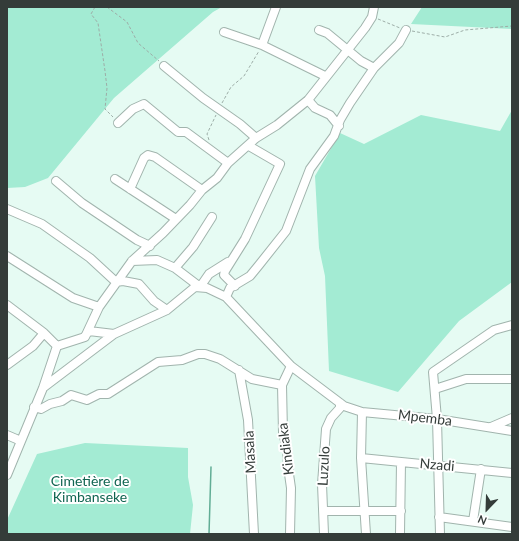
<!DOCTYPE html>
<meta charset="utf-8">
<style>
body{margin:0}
#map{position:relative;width:519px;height:541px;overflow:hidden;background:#e6fbf3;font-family:Lato,sans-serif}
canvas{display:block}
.frame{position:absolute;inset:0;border:8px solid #343c39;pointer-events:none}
.north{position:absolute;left:467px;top:489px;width:40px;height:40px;-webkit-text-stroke:3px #fff;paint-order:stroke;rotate:203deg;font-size:11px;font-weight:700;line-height:16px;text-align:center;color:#343c39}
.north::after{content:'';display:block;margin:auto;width:14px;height:18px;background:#343c39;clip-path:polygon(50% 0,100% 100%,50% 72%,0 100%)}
</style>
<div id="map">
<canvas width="519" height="541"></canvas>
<div class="frame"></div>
<div class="north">N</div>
</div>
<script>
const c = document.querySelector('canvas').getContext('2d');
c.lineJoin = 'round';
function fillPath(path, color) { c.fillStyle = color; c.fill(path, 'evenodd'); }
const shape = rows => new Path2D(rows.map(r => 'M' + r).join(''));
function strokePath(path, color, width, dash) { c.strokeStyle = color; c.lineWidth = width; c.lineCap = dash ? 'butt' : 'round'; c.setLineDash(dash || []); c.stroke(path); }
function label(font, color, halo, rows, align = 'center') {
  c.font = font + ' Lato,sans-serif'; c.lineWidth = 4; c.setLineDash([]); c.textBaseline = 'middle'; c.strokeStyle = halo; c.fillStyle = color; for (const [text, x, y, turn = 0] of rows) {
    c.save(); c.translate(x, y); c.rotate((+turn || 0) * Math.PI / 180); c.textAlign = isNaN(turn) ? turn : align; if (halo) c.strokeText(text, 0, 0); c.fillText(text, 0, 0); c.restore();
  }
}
fillPath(shape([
 [7,7,222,7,213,12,114,98,48,178,25,187,7,188],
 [422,7,512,7,512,29,411,24],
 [512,110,512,282,459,321,398,392,329,371,325,276,319,248,315,176,340,133,364,144,421,115,500,131],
 [85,443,188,448,188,477,193,505,190,534,7,534,7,520,37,454]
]), '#a3ebd3');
strokePath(shape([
 [209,534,211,467]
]), '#61ad95', 1.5);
const minor = shape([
 [319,30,327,33,361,61,374,68],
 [224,32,262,45,325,76],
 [262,45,276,7],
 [164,66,203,98,240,124,256,138],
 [308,100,315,108,330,115,339,126],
 [118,123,133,109,144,104,178,132,186,132,228,163],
 [115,179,176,219],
 [56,181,82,203,137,240,150,246],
 [130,189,144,158,148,155,155,157,202,190],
 [7,209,42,224,90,258,116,282,123,281,139,284,154,301,167,310],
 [7,256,73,298,99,307],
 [132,261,157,260,175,268,200,287,209,274,228,262],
 [175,268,193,247,212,217],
 [235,286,224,275,225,271,245,239,280,164,249,146],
 [226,297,230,288,250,276,259,265,286,231,310,169,334,136,340,120,350,103,374,68,399,43,406,30],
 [7,305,44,333,57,346],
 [85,336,89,331,114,334],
 [7,365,33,346,44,333],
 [239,370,248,420,254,534],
 [44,387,114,334,167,310,195,287,207,288,226,297,291,366,344,406,362,412,437,419,512,431],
 [435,389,466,379,512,379],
 [34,407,41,409,50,404,62,401,71,395,87,400,99,394,108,394,158,362,182,360,198,354,205,354,220,359,252,379,282,385],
 [362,412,361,458,366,534],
 [491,427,512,418],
 [7,435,21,441],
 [361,458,512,473],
 [7,475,43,388,57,346,85,337,99,307,132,261,163,233,190,205,202,190,217,178,228,163,256,138,277,125,308,100,365,28,372,17,374,7],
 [324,511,401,511],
 [439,517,512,527],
 [473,521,481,469],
 [290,534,291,488,288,467,287,448,283,433,282,385,291,366],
 [324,534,322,484,326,429,331,418,340,408,340,403],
 [400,534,401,462],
 [440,534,437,419,433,372,494,330,512,325]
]);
strokePath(minor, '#a1b4ad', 10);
strokePath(shape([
 [95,7,91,14,98,23,105,71,107,88,105,109,113,117],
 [107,7,127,22,138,43,159,61],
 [378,19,400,28],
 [412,31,445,37,465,30,512,26],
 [222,103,231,87,244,76,259,51],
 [209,140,207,134,216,115]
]), '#9dada7', 1, [3, 2]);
strokePath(minor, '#fff', 8);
label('14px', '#343c39', '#fff', [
 ["Mpemba",425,418,7],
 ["Kindiaka",286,449,-97],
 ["Masala",250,452,-93],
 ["Nzadi",437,465,5],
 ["Luzulo",324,466,-87]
]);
label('14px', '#106551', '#fff', [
 ["Cimetière de",90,481],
 ["Kimbanseke",90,497]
]);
</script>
